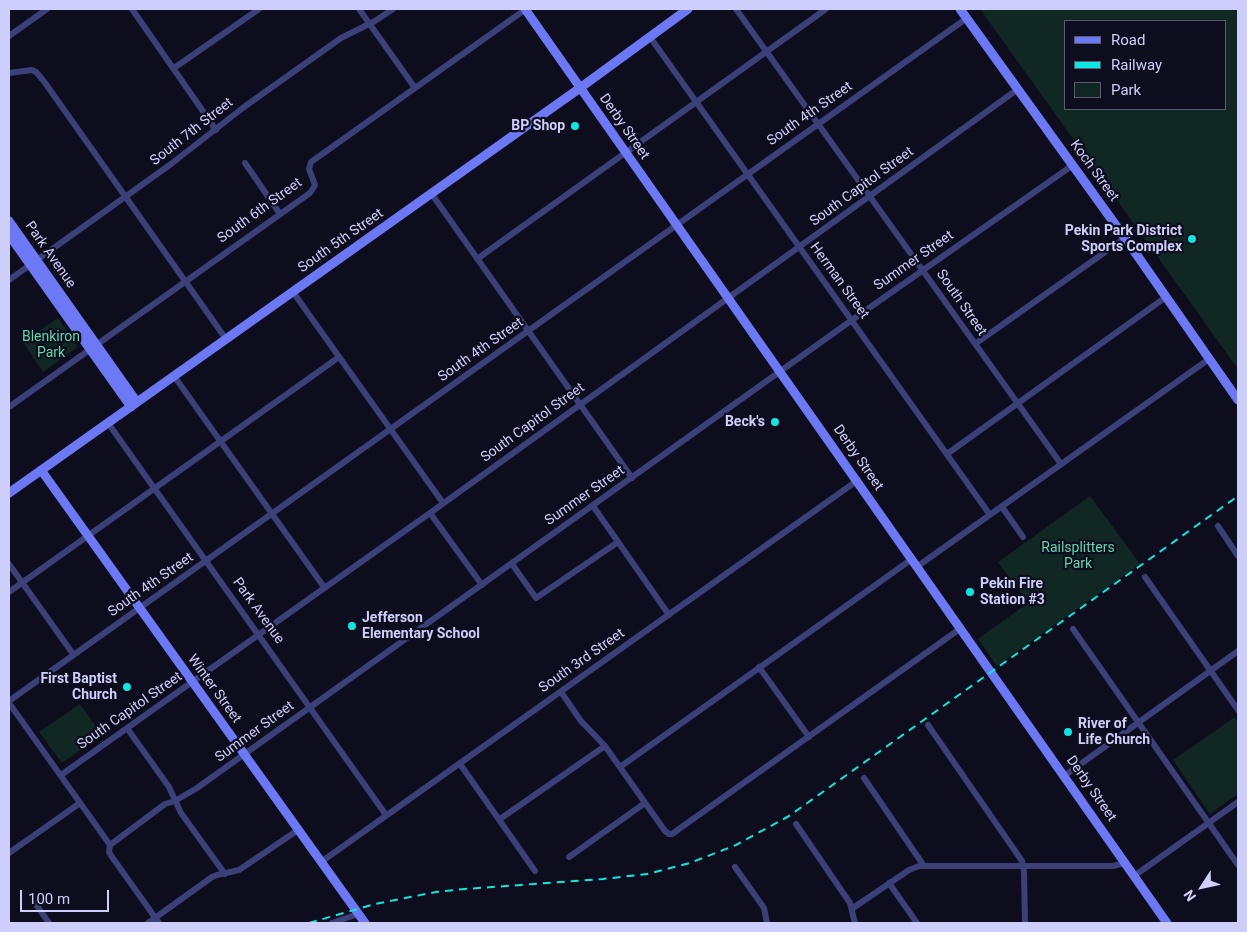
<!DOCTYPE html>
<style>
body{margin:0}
#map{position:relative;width:1247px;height:932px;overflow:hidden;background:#0e0d1e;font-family:Roboto,sans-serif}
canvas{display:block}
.frame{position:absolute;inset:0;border:10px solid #cecefb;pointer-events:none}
.legend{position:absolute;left:1064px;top:20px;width:162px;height:90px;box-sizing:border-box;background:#0e0d1e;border:1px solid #5b5a76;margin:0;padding:6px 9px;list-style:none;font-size:15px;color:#cecefb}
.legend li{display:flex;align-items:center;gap:10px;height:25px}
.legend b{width:25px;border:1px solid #5b5a76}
.north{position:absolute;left:1177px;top:862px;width:50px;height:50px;-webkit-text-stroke:4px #0e0d1e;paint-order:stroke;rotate:235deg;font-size:14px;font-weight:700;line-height:20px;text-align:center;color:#cecefb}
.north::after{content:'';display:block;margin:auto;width:18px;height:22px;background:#cecefb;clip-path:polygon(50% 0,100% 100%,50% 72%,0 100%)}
.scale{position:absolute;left:20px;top:890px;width:89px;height:22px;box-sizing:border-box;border:2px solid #cecefb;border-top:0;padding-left:6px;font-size:15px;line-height:18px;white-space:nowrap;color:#cecefb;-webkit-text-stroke:4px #0e0d1e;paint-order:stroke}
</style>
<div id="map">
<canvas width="1247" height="932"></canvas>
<div class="frame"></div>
<ul class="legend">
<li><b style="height:6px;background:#6c78f4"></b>Road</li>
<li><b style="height:6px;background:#10e5e2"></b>Railway</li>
<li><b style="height:14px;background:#112724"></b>Park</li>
</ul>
<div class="north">N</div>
<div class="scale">100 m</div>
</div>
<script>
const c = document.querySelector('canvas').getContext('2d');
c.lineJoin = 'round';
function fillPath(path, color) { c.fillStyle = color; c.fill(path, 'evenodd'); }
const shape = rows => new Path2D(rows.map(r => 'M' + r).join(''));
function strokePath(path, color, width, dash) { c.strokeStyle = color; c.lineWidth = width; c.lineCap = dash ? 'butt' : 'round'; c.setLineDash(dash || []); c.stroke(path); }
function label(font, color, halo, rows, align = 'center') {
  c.font = font + ' Roboto,sans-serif'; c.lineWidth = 4.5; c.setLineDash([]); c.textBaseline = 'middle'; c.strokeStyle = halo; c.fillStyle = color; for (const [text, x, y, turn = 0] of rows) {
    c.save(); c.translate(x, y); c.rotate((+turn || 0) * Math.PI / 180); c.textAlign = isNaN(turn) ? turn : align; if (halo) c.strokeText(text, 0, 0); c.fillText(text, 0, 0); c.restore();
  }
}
fillPath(shape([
 [980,9,1238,9,1238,369],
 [1066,21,1226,21,1226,109,1066,109],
 [58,318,78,347,43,372,23,342],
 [1090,496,1140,564,997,666,978,639,1028,603,998,562],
 [80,704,102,735,62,763,39,732],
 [1235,717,1238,723,1238,794,1210,814,1173,760]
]), '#112724');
strokePath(shape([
 [132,9,216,130],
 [359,9,415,88],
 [736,9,1061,464],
 [9,36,47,9],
 [650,37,990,515],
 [174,68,259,9],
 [9,73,32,70,36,72,43,80,226,339],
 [245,163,280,214],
 [431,193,632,478],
 [477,259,826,9],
 [9,280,171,164,244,107,341,38,375,21,393,9],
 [293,292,443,503],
 [975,344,1125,238],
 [174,376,324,587],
 [9,407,310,193,315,185,309,169,311,162,526,9],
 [108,423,386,815],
 [947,454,1166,297],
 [593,506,669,615],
 [1002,507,1023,537],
 [430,513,482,585],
 [1218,526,1238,556],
 [9,564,73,654],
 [512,564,536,598,618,542],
 [918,566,1209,359],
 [1145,577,1238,710],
 [9,592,339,357],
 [1073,629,1238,865],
 [759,667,809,737],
 [561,692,581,721,605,746,665,831,669,834,672,834,961,628],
 [9,701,967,18],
 [9,703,110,845,109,852,112,857,159,923],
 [928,725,1022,861,1024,872,1025,923],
 [127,728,169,787,181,813,225,874],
 [460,764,535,871],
 [620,767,912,559],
 [61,775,430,513,1018,89],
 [1064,776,1238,651],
 [864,778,924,866],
 [500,819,605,746],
 [796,824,850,903,855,923],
 [110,845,165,804,175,801,197,788,852,320,1073,165],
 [9,853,80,803],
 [569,857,645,803],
 [321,862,858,480],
 [735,867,764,908,767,923],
 [1134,876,1238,802],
 [889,883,917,923],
 [35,903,49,923],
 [853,908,909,870,919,866,1113,866,1125,863],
 [148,923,212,877,217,875,239,870,298,830],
 [332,923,358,914]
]), '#3c4079', 6);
strokePath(shape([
 [525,9,1167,923],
 [960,9,1125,238,1238,400],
 [9,221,137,402],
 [9,235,131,407],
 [41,470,365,923],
 [9,493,580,88,688,9]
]), '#6c78f4', 9);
strokePath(shape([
 [309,923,375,904,436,892,465,889,603,879,647,874,690,863,736,845,789,816,1238,496]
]), '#10e5e2', 2, [8, 6]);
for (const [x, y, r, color] of [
 [575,126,5,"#10e5e2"],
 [1192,239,5,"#10e5e2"],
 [775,422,5,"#10e5e2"],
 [970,592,5,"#10e5e2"],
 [352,626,5,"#10e5e2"],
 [127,687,5,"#10e5e2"],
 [1068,732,5,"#10e5e2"]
]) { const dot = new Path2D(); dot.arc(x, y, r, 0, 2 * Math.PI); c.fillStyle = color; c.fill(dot); strokePath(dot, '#0e0d1e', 2); }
label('14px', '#cecefb', '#0e0d1e', [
 ["South 4th Street",810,114,-35],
 ["Derby Street",624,127,55],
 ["South 7th Street",192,132,-38],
 ["Koch Street",1094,171,54],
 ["South Capitol Street",862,187,-36],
 ["South 6th Street",260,211,-36],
 ["South 5th Street",341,241,-35],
 ["Park Avenue",50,255,55],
 ["Summer Street",914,261,-35],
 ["Herman Street",839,281,54],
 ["South Street",961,303,55],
 ["South 4th Street",481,350,-35],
 ["South Capitol Street",533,423,-36],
 ["Derby Street",858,458,55],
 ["Summer Street",585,496,-35],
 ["South 4th Street",151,585,-35],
 ["Park Avenue",258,611,54],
 ["South 3rd Street",582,661,-35],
 ["Winter Street",214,689,54],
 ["South Capitol Street",130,711,-35],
 ["Summer Street",255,732,-36],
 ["Derby Street",1091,789,55]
]);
label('bold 14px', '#cecefb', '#0e0d1e', [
 ["BP Shop",565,126],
 ["Pekin Park District",1182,231],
 ["Sports Complex",1182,247],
 ["Beck's",765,422],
 ["Pekin Fire",980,584,"left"],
 ["Station #3",980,600,"left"],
 ["Jefferson",362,618,"left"],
 ["Elementary School",362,634,"left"],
 ["First Baptist",117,679],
 ["Church",117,695],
 ["River of",1078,724,"left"],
 ["Life Church",1078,740,"left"]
], 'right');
label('14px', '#60d5aa', '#0e0d1e', [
 ["Blenkiron",51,337],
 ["Park",51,353],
 ["Railsplitters",1078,548],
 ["Park",1078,564]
]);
</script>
